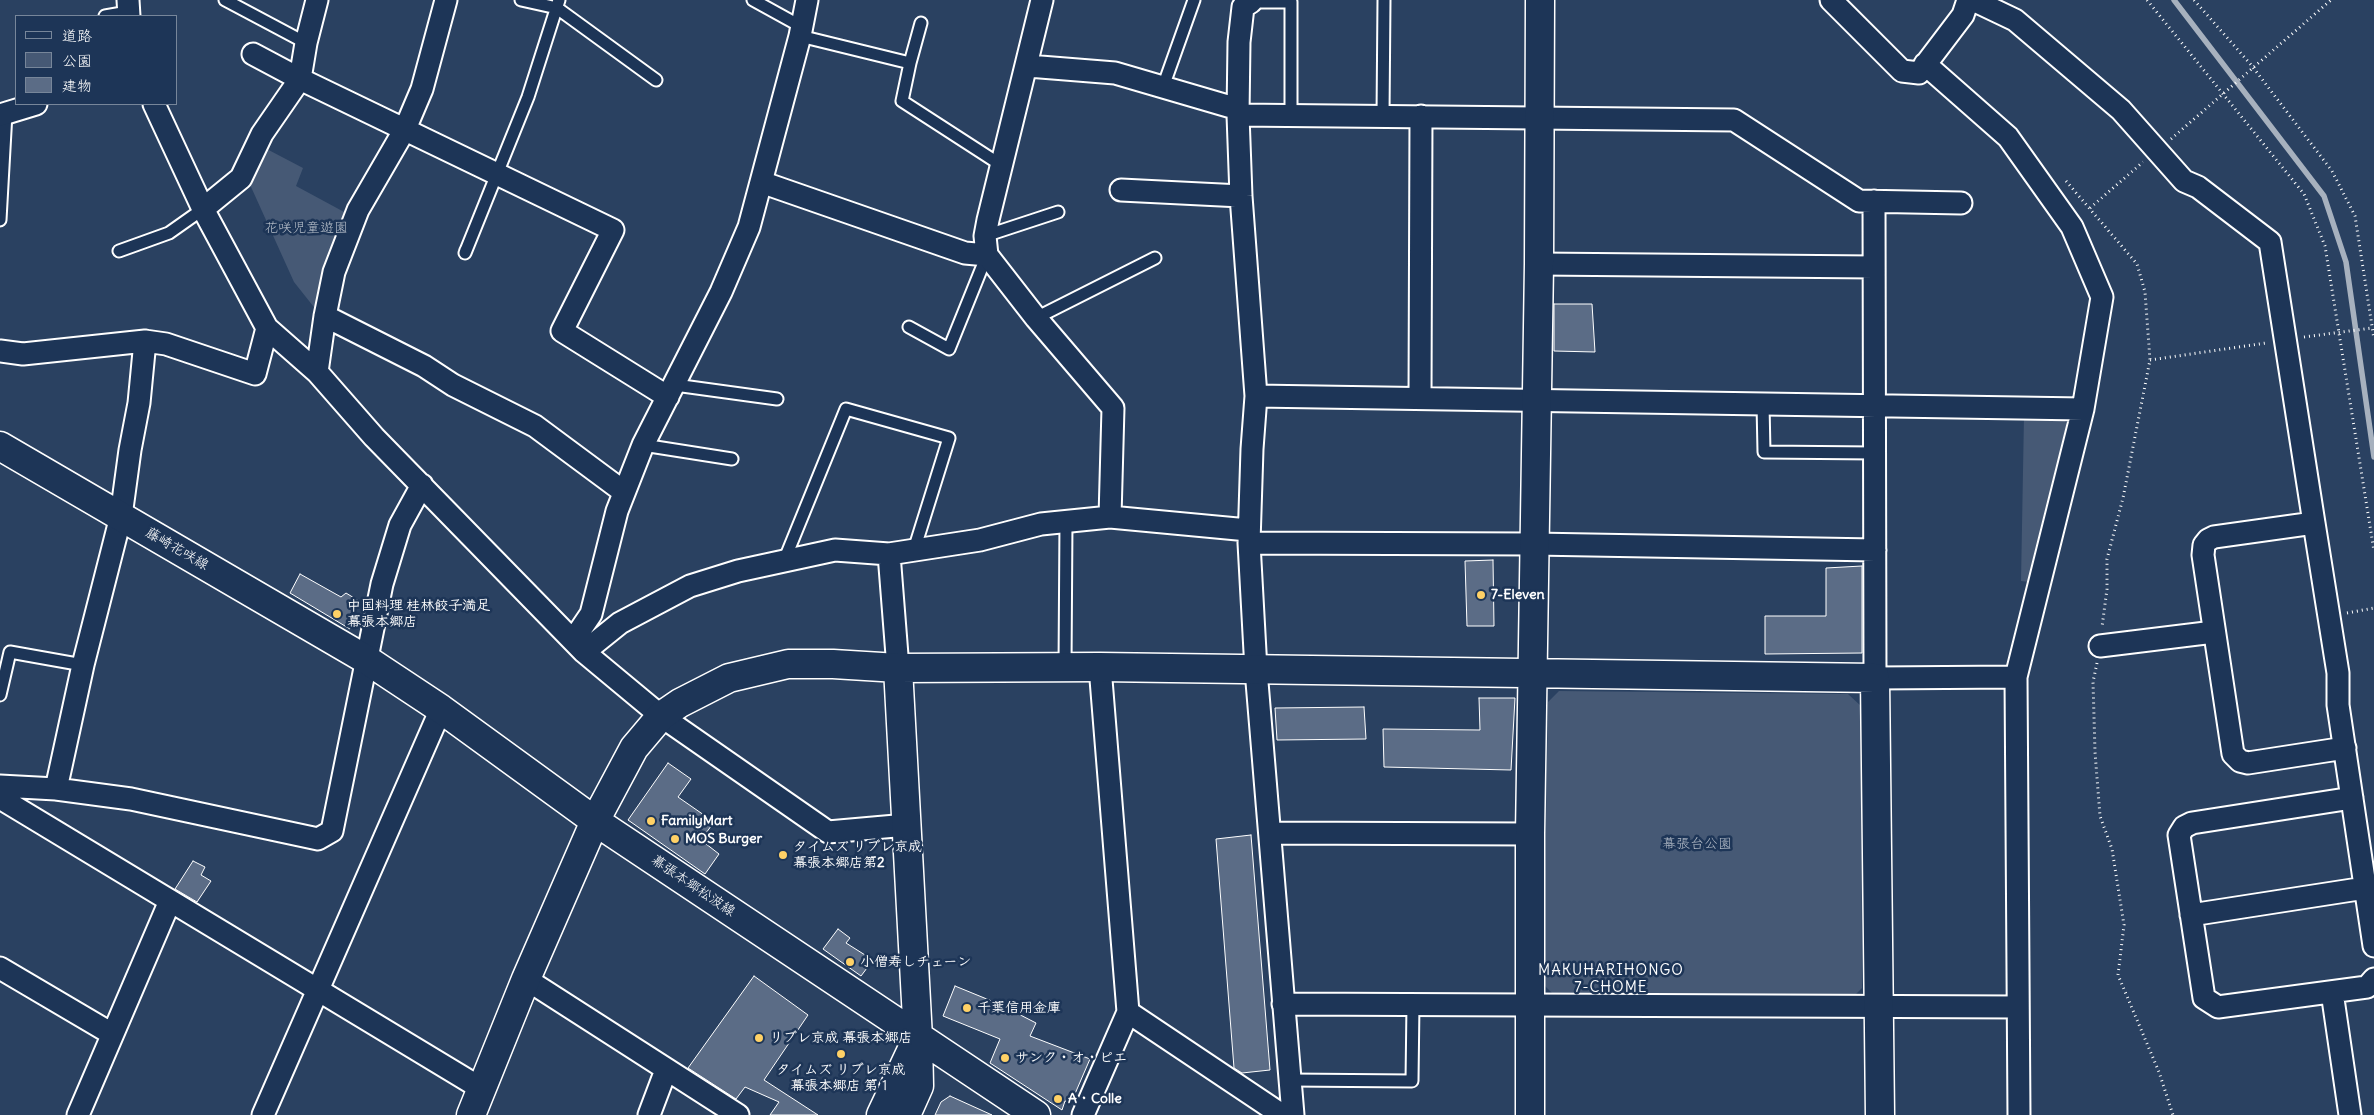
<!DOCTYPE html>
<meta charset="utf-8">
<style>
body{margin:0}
#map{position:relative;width:2374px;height:1115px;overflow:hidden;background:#2a4161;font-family:Delius,"Klee One",sans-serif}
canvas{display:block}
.legend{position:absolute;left:15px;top:15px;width:162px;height:90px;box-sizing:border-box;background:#1d3557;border:1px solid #77869a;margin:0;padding:6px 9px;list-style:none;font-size:15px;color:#fff}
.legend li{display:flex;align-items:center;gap:10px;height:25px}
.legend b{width:25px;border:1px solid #77869a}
</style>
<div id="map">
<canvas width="2374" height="1115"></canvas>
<ul class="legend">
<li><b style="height:6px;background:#1d3557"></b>道路</li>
<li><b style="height:14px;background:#465975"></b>公園</li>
<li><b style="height:14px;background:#5b6c86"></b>建物</li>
</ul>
</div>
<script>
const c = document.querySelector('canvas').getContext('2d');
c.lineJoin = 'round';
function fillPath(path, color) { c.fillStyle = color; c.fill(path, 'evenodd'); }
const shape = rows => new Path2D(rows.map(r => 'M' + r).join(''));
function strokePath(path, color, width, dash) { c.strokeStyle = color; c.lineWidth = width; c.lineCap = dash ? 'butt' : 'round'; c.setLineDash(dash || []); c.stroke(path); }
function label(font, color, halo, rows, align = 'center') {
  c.font = font + ' Delius,"Klee One",sans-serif'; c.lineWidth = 5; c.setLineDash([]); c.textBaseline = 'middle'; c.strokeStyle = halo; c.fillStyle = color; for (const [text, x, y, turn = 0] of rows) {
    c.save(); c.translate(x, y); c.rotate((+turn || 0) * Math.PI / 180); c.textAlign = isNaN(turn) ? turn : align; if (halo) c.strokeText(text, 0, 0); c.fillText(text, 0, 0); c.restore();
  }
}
fillPath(shape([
 [261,146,303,168,296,186,346,213,317,311,294,282,247,178],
 [2024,416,2063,417,2068,427,2029,582,2021,581],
 [1559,691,1848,694,1861,706,1862,988,1852,998,1552,993,1543,984,1548,702]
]), '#465975');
strokePath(shape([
 [2174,0,2324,196,2346,262,2374,457]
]), '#a7b1be', 5.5);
const building = shape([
 [1554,304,1592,304,1595,352,1554,351,1554,304],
 [1493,560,1494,626,1467,626,1465,561,1493,560],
 [1862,566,1862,653,1765,654,1765,616,1826,616,1826,568,1862,566],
 [300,574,341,597,346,593,359,601,355,606,350,629,290,593,300,574],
 [1479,698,1515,698,1511,770,1384,767,1383,729,1480,730,1479,698],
 [1364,707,1366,739,1277,740,1275,708,1364,707],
 [668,763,691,779,678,797,714,822,701,840,719,854,705,874,628,820,668,763],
 [1251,835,1270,1070,1242,1073,1234,1068,1216,839,1251,835],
 [193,861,205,867,201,875,211,881,197,902,175,889,193,861],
 [838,929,850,938,846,943,873,960,861,976,823,949,838,929],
 [754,976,808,1015,764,1080,818,1115,770,1115,779,1102,745,1087,736,1099,688,1068,754,976],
 [955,986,999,1004,1036,1023,1030,1036,1090,1059,1071,1103,1065,1101,1062,1110,990,1063,1000,1039,943,1016,955,986],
 [950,1096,992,1115,935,1115,941,1102,950,1096]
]);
fillPath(building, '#5b6c86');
strokePath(building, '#fff', 1);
const service = shape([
 [225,0,306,43],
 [521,0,557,8,656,80],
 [753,0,802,27],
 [1251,2,1291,2,1291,114],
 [105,16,128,12],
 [921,23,910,63,902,101,1001,165],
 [800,36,910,63],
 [1163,87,1194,0],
 [1383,116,1384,0],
 [0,220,6,113],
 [985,236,1058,212],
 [466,250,465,253,528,97,559,0],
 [119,251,169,233,203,209],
 [1036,318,1155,258],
 [909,327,949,349,987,255],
 [675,385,777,399],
 [1763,404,1764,452,1875,453],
 [643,445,732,459],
 [784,561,846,409,949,438,914,550],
 [1065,667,1066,521],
 [0,695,10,652,83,665],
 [1290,1080,1412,1081,1413,1004]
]);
const minor = shape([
 [128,0,129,16],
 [1042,0,988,220,985,236,987,255,1036,318,1113,408,1110,517],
 [1831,0,1902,71,1919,73,1963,15,1968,0],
 [1973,0,2015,20,2121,110,2184,181,2198,187,2270,242,2314,523],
 [1251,2,1243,7,1239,42,1238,115,1241,196,1256,396,1252,449,1249,543,1256,670,1293,1115],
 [253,54,300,79,613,230,562,331,668,397],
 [1925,64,2008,137,2072,227,2102,297,2083,409,2016,677,2019,1115],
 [1028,66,1115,73,1238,109],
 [154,104,203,209,267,328,317,372,374,437,584,652,661,716,828,832,907,825],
 [0,115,36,104],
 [1238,115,1734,120,1859,201,1961,203],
 [761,182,965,253,987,255],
 [1121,190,1241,196],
 [1874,201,1875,678,2016,677],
 [203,209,241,178,262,134,300,79,306,43,317,0],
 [1539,264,1874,267],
 [325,316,424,366,453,385,535,426,624,492],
 [0,351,23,354,145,341,166,344,255,374,267,328],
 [317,372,325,316,334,272,358,210,405,129,422,89,446,0],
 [1256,396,2083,409],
 [1420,398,1421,116],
 [1249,543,1534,544,1875,550],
 [889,554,898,668],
 [574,639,591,614,617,511,643,445,721,292,749,227,800,36,807,0],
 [2100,646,2214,632],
 [584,652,620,623,690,586,738,571,835,550,889,554,980,540,1041,524,1110,517,1248,530],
 [2345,748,2248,763,2240,761,2233,754,2203,555,2204,545,2208,540,2214,537,2314,523,2338,673,2338,705,2374,946],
 [0,786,56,789,131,799,318,839,332,831,382,584,400,525,422,485],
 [56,789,83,665,121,516,130,450,139,403,145,341],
 [0,798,482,1089],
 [2352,798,2192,823,2184,827,2179,835,2204,998,2218,1007,2367,987,2374,979],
 [1271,833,1530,834],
 [2191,915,2365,888],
 [0,968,112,1034],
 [526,979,738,1115],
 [2332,992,2350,1115],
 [1283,1004,2018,1007],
 [1128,1012,1282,1115],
 [78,1115,170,901],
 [263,1115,441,709],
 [649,1115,666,1070],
 [1083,1115,1128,1012,1100,667]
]);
const tertiary = shape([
 [0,446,367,660,441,709,595,821,1036,1115],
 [898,668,918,1038,919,1086,906,1115],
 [471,1115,526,979,595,821,634,748,661,716,680,703,729,678,788,664,833,664,898,668,1100,667,1875,678,1880,1115],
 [881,1115,916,1041],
 [1530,1115,1530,834,1539,264,1540,0]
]);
strokePath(service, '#fff', 15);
strokePath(minor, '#fff', 25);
strokePath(tertiary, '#fff', 31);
strokePath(shape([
 [2147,0,2304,194,2325,246,2374,551],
 [2194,0,2252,66,2332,171,2355,216,2374,339],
 [2171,139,2331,0],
 [2066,181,2137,264,2145,292,2150,360,2123,498,2107,559,2107,589,2102,627],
 [2090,208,2143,162],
 [2304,337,2372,328],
 [2150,360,2266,343],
 [2347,613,2374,608],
 [2097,663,2093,682,2095,752,2100,816,2112,849,2124,925,2118,975,2159,1072,2173,1115]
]), '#fff', 3, [1, 4]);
strokePath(service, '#1d3557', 11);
strokePath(minor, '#1d3557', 21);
strokePath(tertiary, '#1d3557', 28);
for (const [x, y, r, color] of [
 [1481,595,5,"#ffd166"],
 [337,614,5,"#ffd166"],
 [651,821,5,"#ffd166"],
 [675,839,5,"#ffd166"],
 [783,855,5,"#ffd166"],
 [850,962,5,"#ffd166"],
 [967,1008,5,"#ffd166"],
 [759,1038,5,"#ffd166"],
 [841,1054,5,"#ffd166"],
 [1005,1058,5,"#ffd166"],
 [1058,1099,5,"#ffd166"]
]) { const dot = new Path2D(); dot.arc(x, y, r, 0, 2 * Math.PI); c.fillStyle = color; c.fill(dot); strokePath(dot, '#1d3557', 2); }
label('14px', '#b5bdc8', '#1d3557', [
 ["花咲児童遊園",306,228],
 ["幕張台公園",1697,844]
]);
label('14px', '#fff', '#1d3557', [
 ["藤崎花咲線",177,549,30],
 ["幕張本郷松波線",693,886,34]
]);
label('bold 14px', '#fff', '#1d3557', [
 ["7-Eleven",1491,595],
 ["中国料理 桂林餃子満足",347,606],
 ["幕張本郷店",347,622],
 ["FamilyMart",661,821],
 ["MOS Burger",685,839],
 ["タイムズ リブレ京成",793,847],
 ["幕張本郷店第2",793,863],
 ["小僧寿しチェーン",860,962],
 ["千葉信用金庫",977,1008],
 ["リブレ京成 幕張本郷店",769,1038],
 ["サンク・オ・ピエ",1015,1058],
 ["タイムズ リブレ京成",841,1070,"center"],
 ["幕張本郷店 第１",841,1086,"center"],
 ["A・Colle",1068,1099]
], 'left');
c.letterSpacing = '1px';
label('15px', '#fff', '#1d3557', [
 ["MAKUHARIHONGO",1611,971],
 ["7-CHOME",1611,988]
]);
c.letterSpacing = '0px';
</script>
